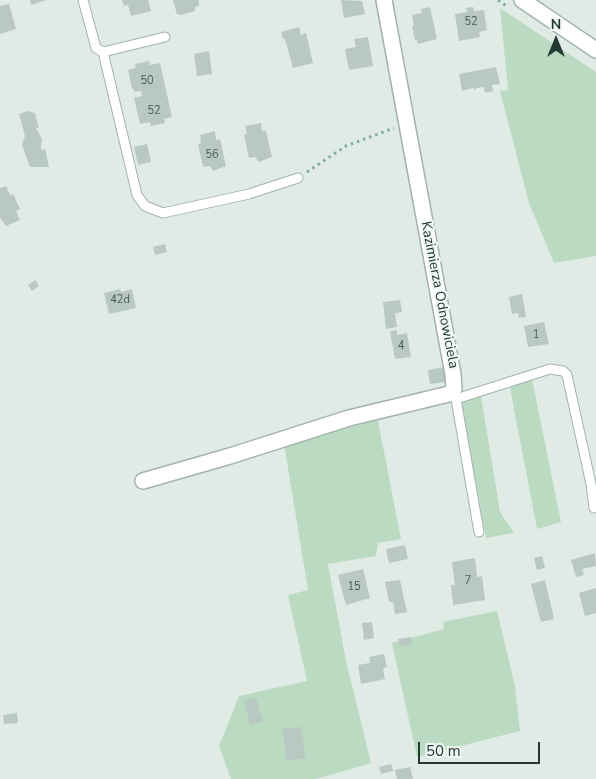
<!DOCTYPE html>
<style>
body{margin:0}
#map{position:relative;width:596px;height:779px;overflow:hidden;background:#e1ebe6;font-family:"Nunito Sans",sans-serif}
canvas{display:block}
.north{position:absolute;left:531px;top:15px;width:50px;height:50px;-webkit-text-stroke:4px #f1f7f4;paint-order:stroke;rotate:0deg;font-size:14px;font-weight:700;line-height:20px;text-align:center;color:#223a33}
.north::after{content:'';display:block;margin:auto;width:18px;height:22px;background:#223a33;clip-path:polygon(50% 0,100% 100%,50% 72%,0 100%)}
.scale{position:absolute;left:418px;top:742px;width:122px;height:22px;box-sizing:border-box;border:2px solid #223a33;border-top:0;padding-left:6px;font-size:15px;line-height:18px;white-space:nowrap;color:#223a33;-webkit-text-stroke:4px #f1f7f4;paint-order:stroke}
</style>
<div id="map">
<canvas width="596" height="779"></canvas>
<div class="north">N</div>
<div class="scale">50 m</div>
</div>
<script>
const c = document.querySelector('canvas').getContext('2d');
c.lineJoin = 'round';
function fillPath(path, color) { c.fillStyle = color; c.fill(path, 'evenodd'); }
const shape = rows => new Path2D(rows.map(r => 'M' + r).join(''));
function strokePath(path, color, width, dash) { c.strokeStyle = color; c.lineWidth = width; c.lineCap = dash ? 'butt' : 'round'; c.setLineDash(dash || []); c.stroke(path); }
function label(font, color, halo, rows, align = 'center') {
  c.font = font + ' "Nunito Sans",sans-serif'; c.lineWidth = 4.5; c.setLineDash([]); c.textBaseline = 'middle'; c.strokeStyle = halo; c.fillStyle = color; for (const [text, x, y, turn = 0] of rows) {
    c.save(); c.translate(x, y); c.rotate((+turn || 0) * Math.PI / 180); c.textAlign = isNaN(turn) ? turn : align; if (halo) c.strokeText(text, 0, 0); c.fillText(text, 0, 0); c.restore();
  }
}
fillPath(shape([
 [500,8,596,72,596,256,554,263,529,203,500,91,508,90],
 [532,379,561,522,537,529,510,388],
 [481,396,500,512,514,533,486,538,461,401],
 [377,416,401,539,378,543,376,556,328,564,346,661,371,763,316,779,231,779,219,746,239,696,307,681,288,595,308,590,284,444,358,425],
 [497,611,515,686,520,731,417,757,392,643,444,629,443,622]
]), '#badbc2');
fillPath(shape([
 [30,0,47,0,31,5],
 [122,0,148,0,151,11,131,16,128,5,124,6],
 [173,0,199,0,199,6,195,7,195,11,181,15,177,14],
 [341,0,362,1,365,14,344,18],
 [9,4,16,29,0,34,0,6],
 [430,7,437,39,418,44,417,40,415,40,412,26,414,26,412,15,422,13,421,9],
 [473,7,474,11,484,10,487,30,479,32,480,37,459,41,455,14,467,12,466,8],
 [299,27,301,35,306,33,313,63,293,68,285,39,283,39,281,32],
 [368,37,373,66,349,70,345,49,356,47,354,39],
 [209,51,212,74,197,76,194,54],
 [149,61,150,65,160,63,172,117,164,119,165,123,151,126,150,122,140,124,134,98,142,96,141,91,135,92,132,88,128,70,136,68,135,64],
 [496,67,500,84,492,85,493,91,485,93,484,87,476,88,476,90,473,88,462,91,459,74],
 [27,111,35,113,39,128,36,128,42,139,41,147,42,150,45,149,49,167,30,167,22,145,25,136,19,114],
 [261,123,262,131,266,131,272,157,259,162,255,157,249,158,244,135,247,134,245,126],
 [215,131,216,140,220,139,226,166,213,171,210,166,203,167,198,144,201,143,200,135],
 [147,144,151,162,138,165,134,147],
 [6,186,10,195,13,194,20,209,16,211,20,220,6,226,0,218,0,188],
 [165,244,167,252,155,255,153,247],
 [35,280,39,286,32,291,28,285],
 [120,289,121,292,132,289,136,308,109,314,104,293],
 [522,294,526,317,519,318,518,313,512,314,509,297],
 [400,300,402,312,395,313,397,327,386,329,383,302],
 [544,322,549,344,528,347,524,326],
 [397,330,397,335,407,333,411,357,395,359,390,331],
 [444,367,446,382,430,384,428,370],
 [405,545,408,559,389,563,386,549],
 [595,553,596,566,582,569,584,575,576,577,571,560],
 [542,556,545,568,537,570,534,558],
 [475,558,477,577,482,576,485,600,453,605,451,585,455,585,452,562],
 [363,569,370,598,346,605,338,575],
 [400,580,407,612,395,614,393,602,389,602,385,582],
 [545,580,554,619,541,622,531,584],
 [596,588,596,613,585,616,579,593],
 [372,622,374,638,364,640,362,623],
 [411,637,412,644,400,647,398,639],
 [384,654,387,667,383,668,385,679,361,684,358,665,370,663,369,657],
 [256,698,263,721,250,725,244,701],
 [17,713,18,723,4,724,3,715],
 [301,727,306,758,287,761,282,729],
 [391,764,393,771,381,774,379,767],
 [410,767,413,779,397,779,395,770]
]), '#b9c8c1');
const lane = shape([
 [83,0,96,48,103,52,165,37],
 [103,52,137,195,145,206,163,213,249,194,298,178],
 [452,391,456,399,550,369,563,371,567,375,591,484,594,508],
 [456,399,479,532]
]);
const street = shape([
 [143,481,230,456,349,418,449,394,454,389,453,374,384,0]
]);
const secondary = shape([
 [522,0,596,50]
]);
strokePath(lane, '#a4b2ad', 11);
strokePath(street, '#a4b2ad', 18);
strokePath(secondary, '#a0b6ad', 18);
strokePath(shape([
 [498,0,508,7],
 [307,172,346,146,394,128]
]), '#83ac9e', 3, [2.5, 4]);
strokePath(lane, '#fff', 9);
strokePath(street, '#fff', 15);
strokePath(secondary, '#fff', 15);
label('11px', '#485e56', null, [
 ["52",471,22],
 ["50",147,81],
 ["52",154,111],
 ["56",212,155],
 ["42d",120,300],
 ["1",536,335],
 ["4",401,346],
 ["7",468,581],
 ["15",354,587]
]);
label('14px', '#223a33', '#f1f7f4', [
 ["Kazimierza Odnowiciela",439,295,79]
]);
</script>
